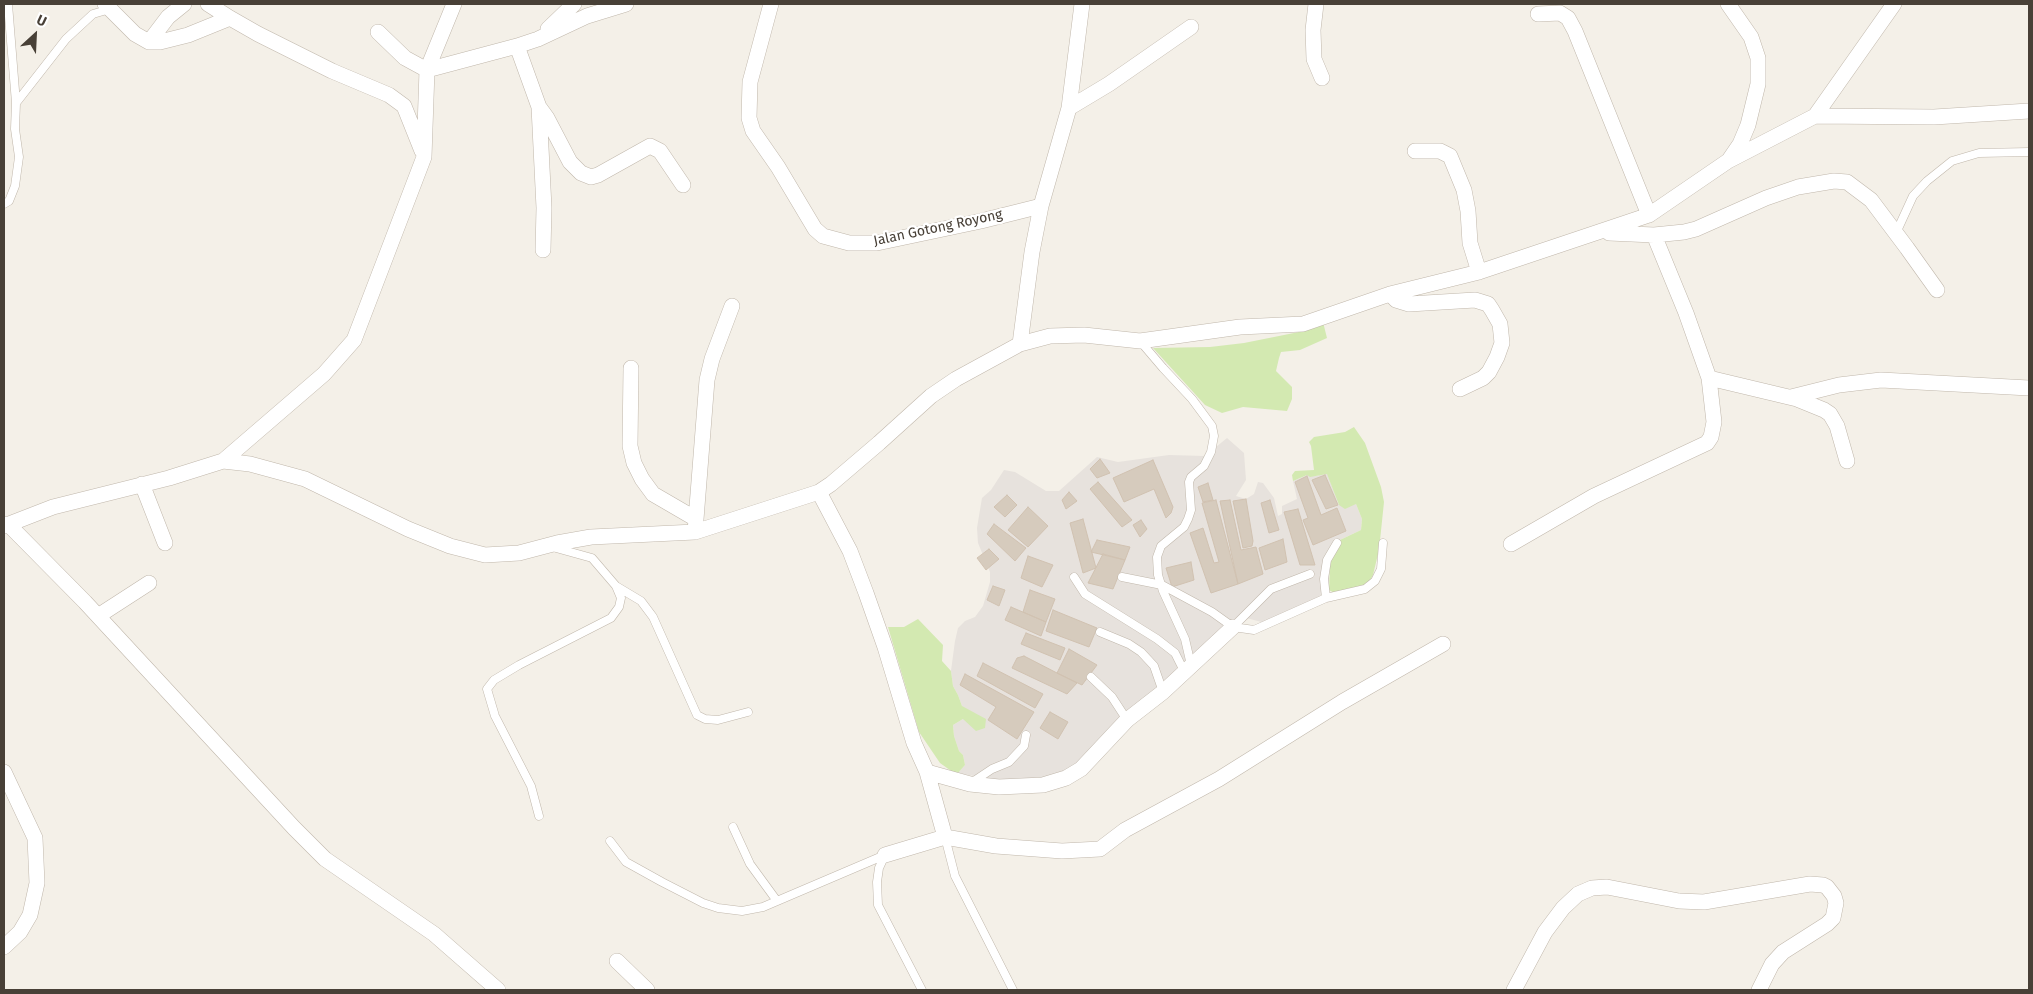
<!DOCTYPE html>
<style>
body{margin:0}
#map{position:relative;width:2033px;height:994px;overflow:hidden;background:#f4f0e8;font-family:"Fira Sans",sans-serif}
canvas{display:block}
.frame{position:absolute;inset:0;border:5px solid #484037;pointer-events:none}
.north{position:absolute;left:10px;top:10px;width:50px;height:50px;-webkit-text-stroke:4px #fff;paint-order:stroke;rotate:25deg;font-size:14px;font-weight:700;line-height:20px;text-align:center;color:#484037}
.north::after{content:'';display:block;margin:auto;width:18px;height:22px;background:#484037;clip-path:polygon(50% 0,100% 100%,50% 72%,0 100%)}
</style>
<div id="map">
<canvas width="2033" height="994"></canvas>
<div class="frame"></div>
<div class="north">U</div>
</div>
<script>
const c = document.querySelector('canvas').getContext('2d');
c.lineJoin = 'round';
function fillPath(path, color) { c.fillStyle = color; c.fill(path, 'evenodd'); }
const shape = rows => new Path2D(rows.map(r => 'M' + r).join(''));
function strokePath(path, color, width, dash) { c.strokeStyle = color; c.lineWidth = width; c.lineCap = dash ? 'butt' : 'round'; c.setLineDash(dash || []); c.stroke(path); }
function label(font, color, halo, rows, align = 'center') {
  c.font = font + ' "Fira Sans",sans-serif'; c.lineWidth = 4.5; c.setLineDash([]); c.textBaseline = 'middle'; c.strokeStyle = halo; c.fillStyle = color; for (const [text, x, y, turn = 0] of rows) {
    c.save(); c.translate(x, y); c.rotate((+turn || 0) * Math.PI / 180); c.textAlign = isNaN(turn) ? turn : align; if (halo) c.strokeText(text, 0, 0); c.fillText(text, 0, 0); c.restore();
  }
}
fillPath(shape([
 [1227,438,1244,453,1246,480,1236,496,1246,499,1254,494,1258,482,1263,483,1274,498,1278,516,1282,514,1282,506,1297,499,1293,481,1307,475,1316,476,1327,473,1339,505,1356,504,1362,519,1361,530,1340,540,1329,570,1329,590,1316,599,1265,623,1239,616,1221,629,1091,755,1061,775,1017,780,995,780,958,773,965,765,963,755,959,751,954,736,953,725,963,719,962,706,958,695,953,686,951,671,955,641,958,628,965,621,975,617,983,606,990,582,990,572,978,543,977,528,982,498,991,490,1004,470,1015,472,1046,491,1059,491,1097,457,1118,462,1169,455,1205,456]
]), '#e7e2dd');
fillPath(shape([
 [1323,322,1327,338,1300,350,1281,352,1279,358,1276,371,1292,387,1292,399,1287,411,1243,407,1222,413,1205,405,1153,348,1210,347,1244,343,1299,332],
 [1354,427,1365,443,1381,487,1384,502,1379,550,1373,575,1368,584,1359,589,1334,593,1329,590,1330,561,1336,552,1340,540,1361,530,1362,519,1356,504,1345,509,1339,505,1327,474,1310,477,1307,475,1293,481,1292,475,1295,471,1314,470,1311,446,1309,442,1314,437,1345,432],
 [918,619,943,645,942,661,951,671,953,686,958,695,962,706,986,719,985,728,976,731,963,719,953,725,954,736,959,751,963,755,965,765,958,773,954,773,940,763,919,732,888,627,904,627]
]), '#d3e9b1');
const building = shape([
 [1100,459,1110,473,1097,478,1090,469,1100,459],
 [1153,460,1173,507,1171,513,1166,518,1154,489,1124,502,1113,478,1153,460],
 [1325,475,1338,505,1326,509,1312,480,1325,475],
 [1307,476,1321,515,1337,508,1346,531,1313,545,1303,520,1308,518,1295,482,1307,476],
 [1098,482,1132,520,1122,527,1090,489,1098,482],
 [1208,483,1213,500,1203,502,1198,487,1208,483],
 [1069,492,1077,501,1066,509,1062,500,1069,492],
 [1007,495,1017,505,1005,517,994,507,1007,495],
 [1246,499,1253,541,1252,546,1243,548,1233,501,1246,499],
 [1216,500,1238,584,1211,593,1190,533,1203,528,1214,563,1219,562,1202,503,1216,500],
 [1230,500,1241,550,1256,547,1263,574,1238,584,1220,501,1230,500],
 [1270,500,1279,530,1269,533,1261,503,1270,500],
 [1028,507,1048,526,1028,547,1008,530,1028,507],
 [1298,509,1315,565,1300,565,1284,512,1298,509],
 [1083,519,1096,568,1083,573,1070,523,1083,519],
 [1141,520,1147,529,1140,537,1133,525,1141,520],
 [994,524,1026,548,1015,561,987,534,994,524],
 [1283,539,1287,562,1265,570,1259,548,1283,539],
 [1097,540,1130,547,1125,560,1091,552,1097,540],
 [989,549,999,559,986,570,977,558,989,549],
 [1103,554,1125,560,1113,589,1088,583,1103,554],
 [1028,556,1053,565,1042,587,1021,578,1028,556],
 [1191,562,1194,580,1172,587,1166,568,1191,562],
 [993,586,1005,590,999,606,987,600,993,586],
 [1030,590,1055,599,1046,622,1023,612,1030,590],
 [1011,607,1046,622,1041,636,1005,620,1011,607],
 [1053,610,1097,628,1089,647,1046,631,1053,610],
 [1026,633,1065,648,1060,660,1021,644,1026,633],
 [1069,649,1097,665,1082,685,1057,673,1069,649],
 [1024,656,1057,673,1077,683,1067,694,1012,668,1017,658,1024,656],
 [983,663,1043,694,1035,708,977,676,983,663],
 [965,674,1034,712,1017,739,988,720,996,707,960,685,965,674],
 [1050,712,1068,722,1058,739,1040,728,1050,712]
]);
fillPath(building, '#d6cbbd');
strokePath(building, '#d1c2b1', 1);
const service = shape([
 [8,4,16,103],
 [4,204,9,201,15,186,19,157,15,129,16,103,66,39,93,14,110,9],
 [1896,233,1913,196,1927,181,1952,161,1979,153,2029,152],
 [1140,341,1163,368,1192,399,1212,426,1214,436,1211,452,1204,466,1191,477,1189,482,1191,510,1188,519,1184,527,1161,546,1157,557,1158,575,1163,591,1185,639,1191,665],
 [1074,577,1085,594,1157,639,1175,653,1184,671],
 [1122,577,1162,585,1212,612,1233,627,1254,630,1326,598,1365,589,1375,581,1381,569,1383,543],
 [616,586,641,601,653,617,697,715,705,719,718,720,748,712],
 [1326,598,1324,579,1327,560,1337,543],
 [1233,627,1271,589,1310,574],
 [1100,632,1129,644,1141,652,1154,666,1163,692],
 [1091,677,1112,697,1127,720],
 [971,783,992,769,1009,762,1024,746,1026,735],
 [539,816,531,786,495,716,487,689,494,680,519,665,611,618,619,607,621,598,616,586,592,558,556,548],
 [733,827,750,864,777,901],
 [945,837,955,876,1013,990],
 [610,841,626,862,662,882,703,903,718,908,742,911,763,907,885,855],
 [885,855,879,868,877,882,878,905,922,990]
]);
const minor = shape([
 [105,4,135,34,149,42,160,42,188,35,230,18],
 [208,4,230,18,258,34,332,71,389,95,404,106,422,151],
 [771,4,750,82,749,118,753,131,778,167,815,229,823,236,849,243,877,243,981,221,1041,206],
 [1316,4,1313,30,1314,59,1322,78],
 [1728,4,1751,37,1758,58,1758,84,1748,125,1740,144,1729,160],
 [1538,14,1560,13,1568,18,1575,31,1649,215],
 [548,29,574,4],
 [378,32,405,58,427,70,517,46,538,39,587,16,626,4],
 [149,42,168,17,184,4],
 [517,46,539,107,544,208,543,250],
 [539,107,547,118,570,162,581,173,591,177,598,175,650,146,660,151,683,185],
 [1069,108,1109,84,1191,27],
 [1815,116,1934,117,2029,111],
 [1415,151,1440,151,1450,156,1464,190,1468,211,1470,243,1479,272],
 [1609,233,1654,235,1686,313,1709,378,1797,399,1824,410,1830,414,1837,426,1847,461],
 [1654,235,1684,232,1696,229,1766,198,1798,187,1834,181,1847,182,1871,200,1907,248,1937,290],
 [1390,294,1396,300,1409,304,1475,300,1488,304,1492,310,1500,324,1502,343,1497,357,1489,372,1483,378,1460,389],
 [1020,344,1032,252,1041,206,1069,108,1082,4],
 [631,368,630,446,634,463,642,479,653,494,696,519],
 [1791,397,1839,385,1881,380,2029,388],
 [223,461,250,464,305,479,408,529,450,546,485,555,519,553,557,543,591,537,695,532,819,492,831,484,879,443,931,396,956,379,1020,344,1050,336,1084,335,1140,341,1240,327,1303,324,1390,294,1479,272,1649,215,1728,161,1815,116,1894,4],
 [142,484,165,543],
 [819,492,850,551,866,593,885,647,914,743,927,772,945,837,885,855],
 [8,524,85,602,294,828,325,859,434,934,498,990],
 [4,526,53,507,169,478,223,461,324,374,354,340,424,157,427,70,454,4],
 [695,532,707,380,712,359,732,306],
 [1511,544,1594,496,1707,443,1711,437,1714,422,1709,378],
 [98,616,149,583],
 [4,772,35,838,37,883,30,915,20,932,4,947],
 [927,772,970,784,999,787,1043,785,1066,778,1081,769,1127,720,1163,692,1233,627],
 [945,837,996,846,1062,851,1100,849,1125,830,1219,779,1342,702,1443,644],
 [617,961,647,990],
 [1514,990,1545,932,1563,908,1578,894,1592,888,1607,887,1679,901,1704,902,1810,884,1823,885,1827,887,1834,896,1836,903,1833,918,1827,924,1783,952,1772,964,1759,990]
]);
strokePath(service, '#c0b7ab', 9);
strokePath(minor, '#c0b7ab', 16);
strokePath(service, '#fff', 8);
strokePath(minor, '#fff', 15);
label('14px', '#484037', '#fff', [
 ["Jalan Gotong Royong",938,228,-12]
]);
</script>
